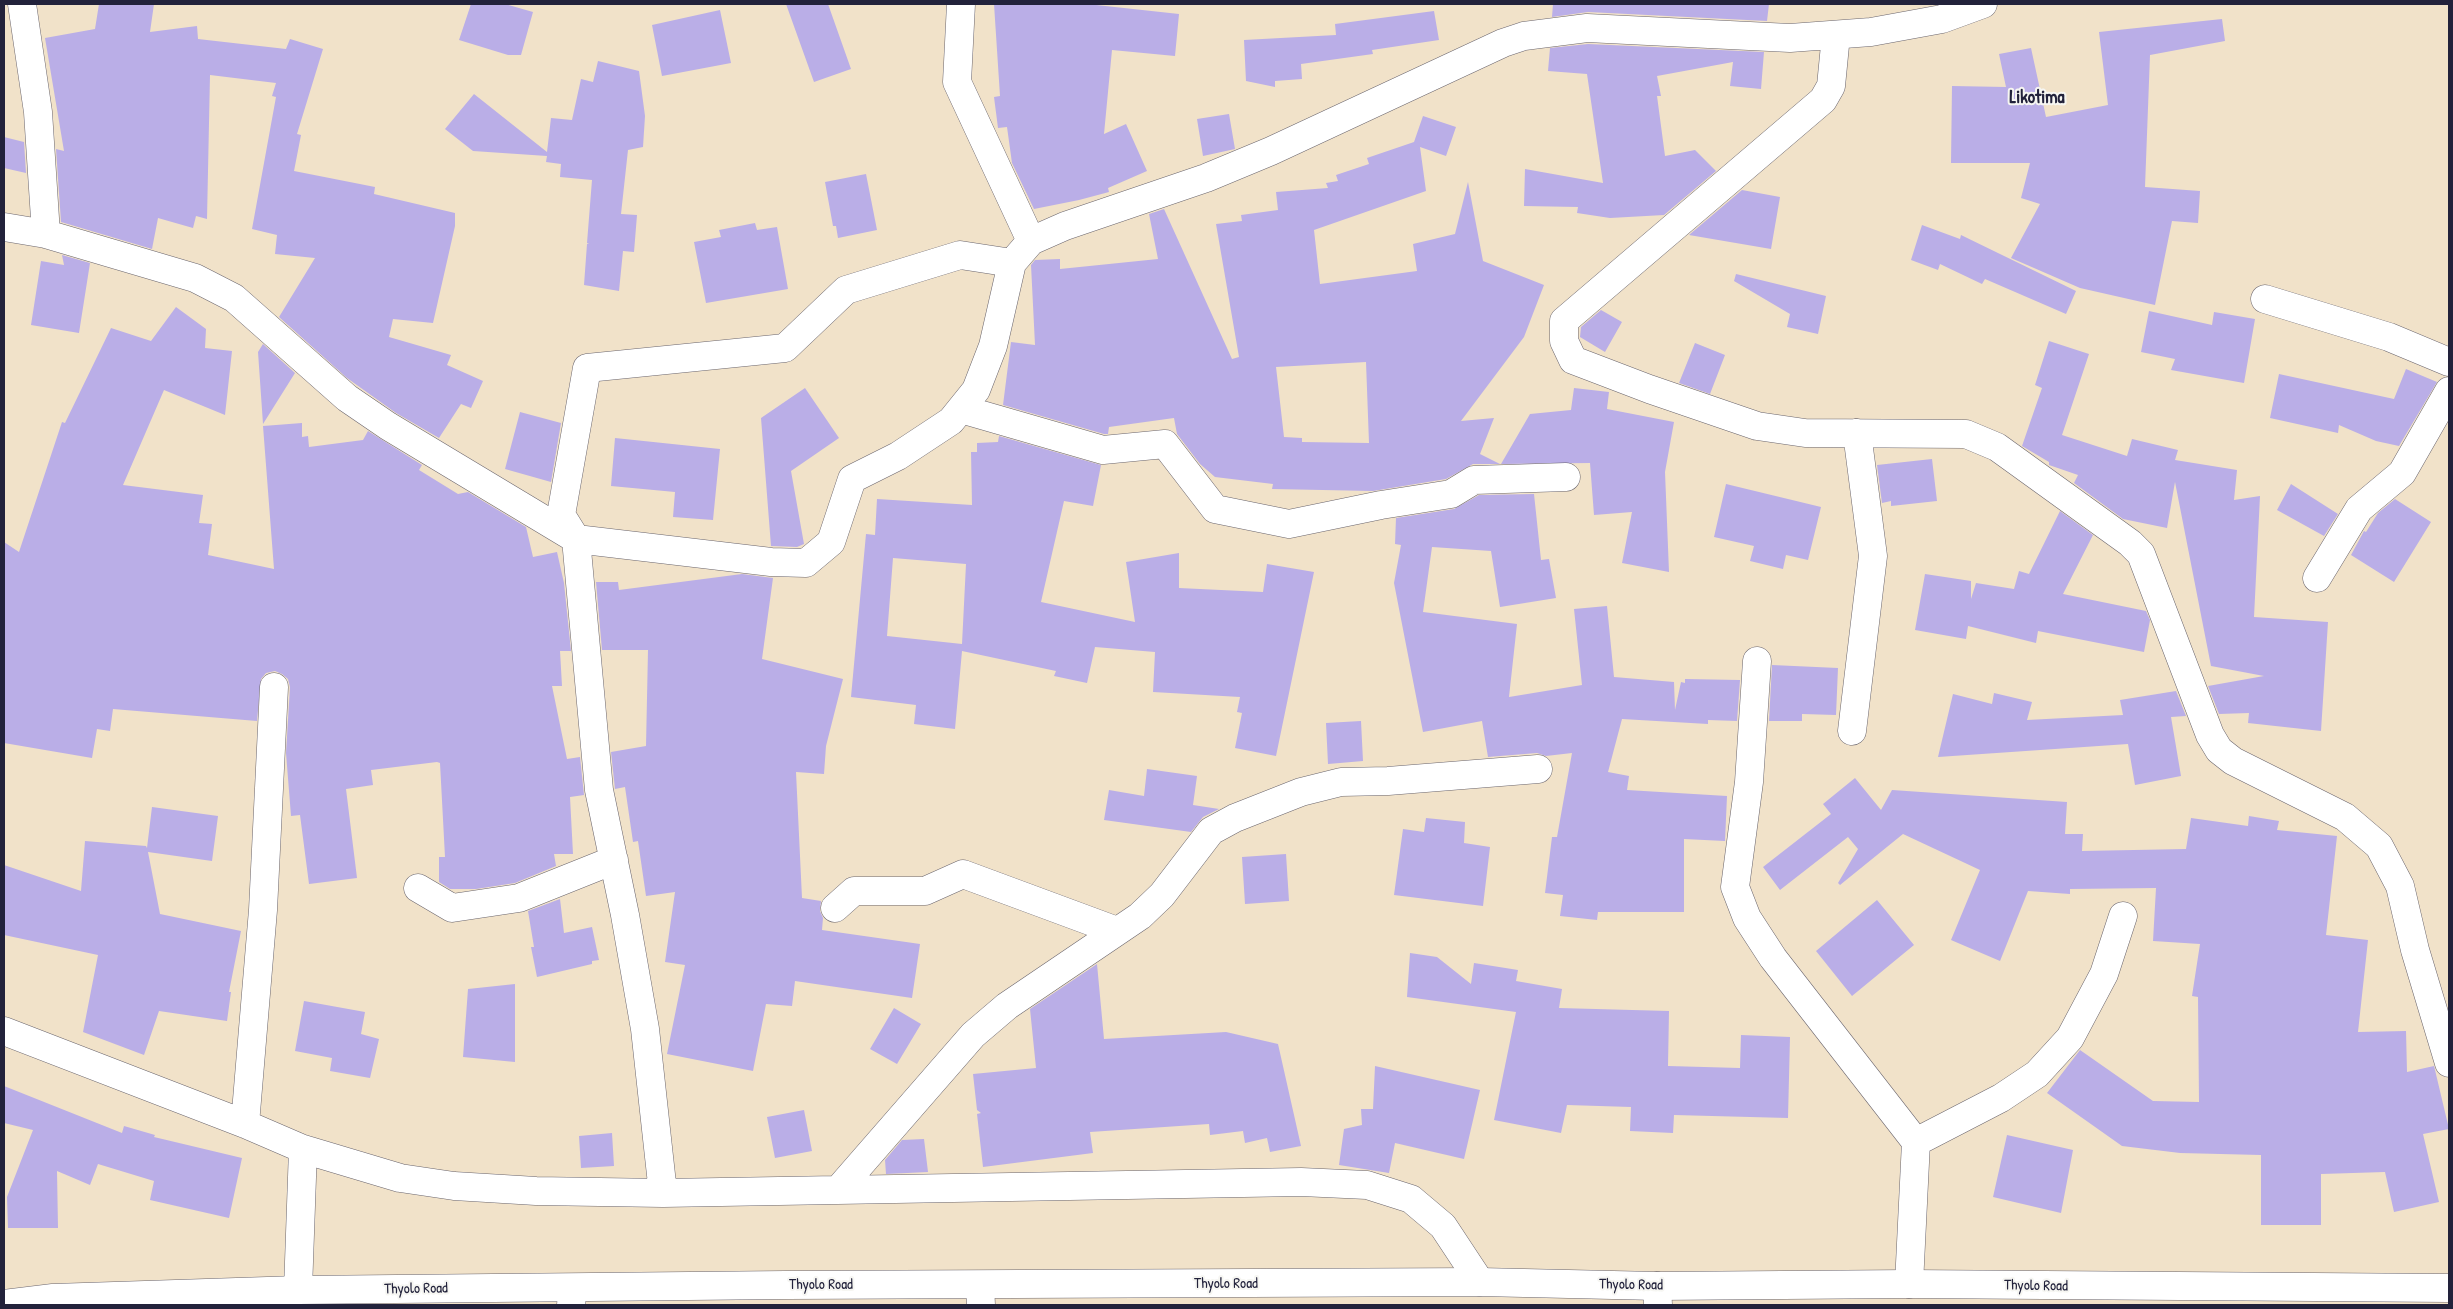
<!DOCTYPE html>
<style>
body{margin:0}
#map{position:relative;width:2453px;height:1309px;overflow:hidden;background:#f1e2c9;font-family:"Patrick Hand",sans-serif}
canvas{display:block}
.frame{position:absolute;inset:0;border:5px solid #22223b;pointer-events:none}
</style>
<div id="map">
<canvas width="2453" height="1309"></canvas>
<div class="frame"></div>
</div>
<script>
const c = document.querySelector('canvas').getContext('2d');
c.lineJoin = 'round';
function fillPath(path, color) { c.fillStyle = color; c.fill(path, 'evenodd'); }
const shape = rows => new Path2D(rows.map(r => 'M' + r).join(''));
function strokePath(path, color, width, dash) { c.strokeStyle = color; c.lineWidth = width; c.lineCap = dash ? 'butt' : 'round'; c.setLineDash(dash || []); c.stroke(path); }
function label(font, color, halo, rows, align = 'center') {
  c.font = font + ' "Patrick Hand",sans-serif'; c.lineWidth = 4; c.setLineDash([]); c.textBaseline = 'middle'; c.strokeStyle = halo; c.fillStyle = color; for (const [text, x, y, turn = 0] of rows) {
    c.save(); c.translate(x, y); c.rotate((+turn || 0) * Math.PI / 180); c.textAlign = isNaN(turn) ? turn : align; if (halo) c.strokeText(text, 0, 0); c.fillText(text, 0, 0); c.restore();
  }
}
fillPath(shape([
 [99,4,154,4,150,32,197,26,198,39,286,49,290,39,323,49,297,134,301,135,294,171,375,187,374,194,455,213,455,226,433,323,393,319,389,337,451,355,447,365,483,381,471,408,461,404,439,438,396,413,347,378,279,317,315,258,275,254,277,235,252,229,276,97,272,96,276,83,210,75,207,219,196,216,193,228,158,218,152,249,61,222,56,149,64,151,45,38,95,29],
 [471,4,505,4,533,12,521,55,508,55,459,40],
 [786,4,828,4,851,69,814,82],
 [994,4,1087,4,1179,14,1175,56,1112,50,1104,134,1126,124,1147,171,1108,188,1109,192,1079,200,1034,209,1012,163,1007,127,998,128,994,97,1000,96],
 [1553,4,1769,4,1767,21,1588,12,1552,17],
 [720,10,731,63,662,76,652,25],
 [1434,11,1439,40,1372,50,1373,54,1301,64,1302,79,1275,81,1275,87,1246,81,1244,40,1336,35,1335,24],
 [2222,19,2225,41,2150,55,2145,187,2200,191,2198,223,2172,221,2155,305,2080,288,2011,258,2040,204,2021,198,2030,163,1951,163,1952,86,2006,87,1999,54,2031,48,2046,117,2108,105,2099,32],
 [1588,44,1764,52,1761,89,1730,86,1733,62,1657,76,1661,96,1657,96,1665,156,1695,150,1716,171,1664,215,1610,218,1577,213,1578,207,1524,206,1525,169,1603,183,1587,74,1548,71,1550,48],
 [598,61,639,71,645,116,643,147,628,150,621,214,637,215,634,252,623,251,619,291,584,285,587,244,589,244,587,243,592,180,560,177,561,164,546,162,547,156,473,151,445,129,474,94,547,152,551,118,572,120,581,79,593,82],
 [1229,114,1235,149,1203,156,1197,119],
 [1423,116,1456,127,1446,156,1420,147,1426,191,1314,230,1320,284,1417,271,1413,244,1455,234,1468,182,1483,261,1544,285,1524,337,1461,421,1494,418,1480,454,1500,464,1473,464,1446,479,1373,491,1272,489,1273,484,1215,477,1200,464,1177,434,1174,418,1109,427,1108,434,1104,434,1003,405,1011,342,1035,345,1031,265,1035,260,1060,259,1060,269,1158,259,1149,214,1164,209,1232,359,1239,357,1216,224,1242,221,1241,215,1278,210,1276,192,1328,188,1326,183,1338,181,1336,175,1369,164,1367,158,1414,142],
 [1366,362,1369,443,1302,442,1302,438,1284,437,1276,367],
 [4,137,24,142,26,173,4,168],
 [866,174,877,230,838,238,836,226,833,226,825,182],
 [1742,190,1780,197,1771,249,1689,235],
 [755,223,757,230,777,227,788,289,706,303,694,242,721,237,719,230],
 [1922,225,1960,239,1961,235,2076,291,2066,314,1985,279,1982,284,1940,264,1938,270,1911,260],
 [62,255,90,263,79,333,31,325,41,261,64,265],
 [1736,274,1826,296,1818,334,1787,327,1790,314,1734,281],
 [176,307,206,329,205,348,232,351,225,415,164,390,123,485,203,495,199,523,212,524,208,555,274,569,263,426,302,423,302,437,308,436,309,447,363,440,368,431,422,465,419,470,458,494,468,492,526,527,533,557,557,552,564,583,571,651,560,651,562,686,552,686,567,759,580,757,584,795,570,797,573,854,554,854,556,866,515,883,476,889,450,889,439,882,439,857,445,857,440,763,437,762,371,770,373,785,346,789,357,878,309,884,300,815,291,816,286,753,290,687,288,679,282,674,275,671,266,673,261,679,257,721,113,709,110,731,97,729,92,758,4,743,4,542,19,552,62,422,65,423,111,328,151,341],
 [1601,310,1622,322,1605,352,1580,337,1581,327],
 [2149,311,2212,325,2214,312,2255,319,2244,383,2171,370,2175,359,2141,352],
 [2049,341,2089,354,2062,435,2127,456,2132,439,2178,450,2175,460,2237,470,2234,500,2260,496,2254,617,2328,622,2321,731,2248,723,2249,713,2219,714,2208,686,2264,676,2211,666,2175,482,2167,528,2123,519,2074,483,2078,475,2049,465,2049,462,2022,446,2042,388,2035,385],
 [1695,343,1725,355,1710,394,1679,383],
 [263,344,295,373,263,424,258,352],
 [2406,369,2437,382,2399,446,2376,441,2339,425,2338,433,2270,418,2279,374,2394,399],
 [805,388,839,438,791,471,804,544,797,547,771,546,761,418],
 [1574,388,1609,392,1607,409,1674,422,1665,472,1669,572,1622,563,1632,512,1594,515,1590,463,1501,464,1530,414,1571,410],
 [520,412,561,423,551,482,505,469],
 [999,436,1101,465,1093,506,1064,501,1041,602,1135,622,1126,562,1179,553,1179,588,1263,592,1267,564,1314,572,1276,756,1235,748,1242,713,1237,712,1240,697,1153,692,1155,652,1095,647,1087,683,1054,676,1056,671,962,651,955,729,914,724,916,705,851,697,866,534,875,535,877,499,972,505,971,452,977,452,977,443,998,442],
 [893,558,966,564,962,644,887,636],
 [615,438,720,449,713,520,673,517,675,492,611,486],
 [1932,459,1937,501,1891,506,1891,501,1882,503,1877,465],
 [1726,484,1821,507,1808,560,1786,555,1783,569,1750,561,1754,546,1714,537],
 [2291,484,2338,514,2324,536,2277,510],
 [1534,494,1541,560,1549,559,1556,598,1500,607,1491,551,1432,547,1423,612,1517,624,1509,697,1582,685,1574,609,1607,606,1614,677,1674,682,1675,710,1681,682,1685,683,1685,679,1740,680,1737,721,1708,720,1708,724,1622,719,1608,772,1629,776,1627,790,1727,796,1725,841,1684,839,1684,912,1598,912,1597,920,1560,916,1563,895,1545,893,1552,837,1557,837,1572,753,1546,756,1537,753,1488,757,1482,721,1423,732,1394,583,1401,545,1395,544,1396,518,1454,509,1479,495],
 [2395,499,2431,522,2394,582,2351,555,2364,531,2366,532,2378,513],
 [2060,511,2093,535,2063,594,2146,611,2150,620,2144,652,2038,631,2036,643,1968,626,1966,639,1915,630,1925,574,1971,581,1971,599,1976,583,2014,589,2019,571,2029,574],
 [742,574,773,578,762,659,843,679,826,746,824,774,796,772,802,898,821,901,820,911,823,918,822,930,920,944,912,998,795,981,792,1006,766,1004,753,1071,667,1054,685,965,665,962,675,892,646,896,638,841,633,842,625,787,615,789,611,752,646,746,648,650,602,650,596,582,618,582,619,590],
 [1772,665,1838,668,1836,715,1802,714,1802,721,1769,721],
 [2176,691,2186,716,2171,717,2181,776,2135,785,2128,744,1938,757,1953,694,1992,704,1994,693,2032,702,2027,720,2123,715,2120,700],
 [1361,721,1363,761,1328,764,1326,723],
 [1147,769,1197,776,1193,805,1219,809,1203,817,1191,832,1104,820,1109,790,1144,796],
 [1855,778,1881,810,1892,790,2067,802,2065,834,2083,834,2082,851,2186,849,2191,818,2248,826,2249,816,2279,821,2277,830,2337,836,2326,935,2368,940,2358,1032,2406,1031,2407,1072,2434,1066,2435,1070,2449,1129,2423,1134,2439,1202,2394,1212,2385,1172,2321,1174,2321,1225,2261,1225,2261,1155,2180,1153,2122,1146,2047,1093,2080,1050,2153,1101,2199,1102,2198,997,2192,996,2200,944,2153,941,2156,888,2070,889,2070,894,2028,891,2000,961,1951,940,1980,870,1903,834,1840,885,1838,883,1858,849,1848,837,1780,890,1763,867,1831,814,1823,804],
 [152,807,218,816,212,861,148,852,160,914,241,931,229,992,231,992,227,1021,159,1011,144,1055,83,1032,98,955,4,935,4,865,81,891,85,841,146,846,147,848],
 [1426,818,1465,822,1464,843,1490,847,1483,906,1394,895,1403,829,1424,832],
 [1286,854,1289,901,1245,904,1242,857],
 [560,899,564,933,592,927,599,960,592,961,592,964,537,977,531,947,534,947,528,911],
 [1877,900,1914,945,1852,996,1816,951],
 [1410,953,1437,957,1471,984,1474,963,1518,970,1516,981,1562,989,1559,1008,1669,1011,1668,1066,1740,1068,1741,1035,1790,1037,1788,1118,1674,1115,1673,1133,1630,1131,1631,1107,1567,1105,1561,1133,1494,1120,1516,1012,1407,997],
 [1097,964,1104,1039,1226,1032,1278,1044,1301,1146,1270,1152,1267,1138,1245,1143,1243,1131,1210,1135,1209,1124,1090,1132,1093,1153,983,1167,977,1114,981,1113,977,1110,973,1074,1036,1068,1030,1009],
 [515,984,515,1062,463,1057,468,989],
 [304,1001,365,1012,361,1034,379,1039,370,1078,330,1071,332,1058,295,1051],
 [894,1008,921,1024,897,1064,870,1049],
 [1375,1066,1480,1090,1464,1159,1395,1143,1389,1173,1339,1165,1344,1129,1362,1125,1361,1109,1373,1109],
 [4,1086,122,1133,124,1126,155,1135,154,1137,242,1158,229,1218,150,1200,154,1181,98,1164,90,1185,57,1171,58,1228,8,1228,7,1197,33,1130,4,1123],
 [804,1110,812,1151,775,1158,767,1117],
 [612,1133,614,1166,581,1168,579,1136],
 [2007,1135,2073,1150,2061,1213,1993,1197],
 [924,1139,928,1172,886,1174,885,1160,902,1140]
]), '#baaee7');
const minor = shape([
 [22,4,38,112,46,234],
 [961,4,957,82,1031,241],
 [1836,35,1831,86,1823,100,1564,321,1564,341,1573,360,1649,389,1757,426,1805,433,1966,434,1997,447,2130,543,2141,554,2210,735,2219,750,2233,761,2345,817,2379,846,2400,886,2415,950,2449,1063],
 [4,227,46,234,195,278,234,298,347,398,388,426,576,539,771,562,806,563,831,542,852,479,898,456,951,421,976,390,993,346,1012,263,1031,241,1065,226,1206,178,1271,151,1503,43,1524,36,1587,28,1790,38,1871,32,1942,19,1983,4],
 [2265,299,2389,337,2449,362],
 [961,409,1103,450,1165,444,1215,509,1289,524,1381,505,1451,494,1474,480,1566,477],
 [2317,578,2359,509,2402,473,2449,391],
 [1757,661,1749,782,1735,887,1747,918,1773,958,1916,1142,1909,1284],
 [1852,731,1873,556,1857,433],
 [418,888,452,908,519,898,614,860],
 [835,908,854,891,925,891,963,874,1117,931],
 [4,1031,245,1124,303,1149,400,1178,454,1186,536,1191,663,1193,1301,1182,1367,1185,1411,1199,1443,1226,1480,1282],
 [245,1124,263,910,274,687],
 [1916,1142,2001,1098,2037,1074,2070,1038,2104,974,2123,916],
 [838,1190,973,1035,1007,1006,1140,916,1162,895,1211,831,1235,818,1301,792,1341,782,1388,781,1538,769],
 [663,1193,645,1029,625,915,599,790,576,539,561,515,587,368,785,348,846,290,960,255,1012,263],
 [980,1285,981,1305],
 [1657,1286,1658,1305],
 [298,1290,303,1149],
 [571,1305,573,1288]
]);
const highway = shape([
 [4,1304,53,1298,298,1290,786,1285,1480,1282,1657,1286,1909,1284,2449,1288]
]);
strokePath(minor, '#6a656d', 29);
strokePath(highway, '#6a656d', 29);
strokePath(minor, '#fff', 28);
strokePath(highway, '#fff', 28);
label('15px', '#22223b', '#f6f6f2', [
 ["Thyolo Road",1226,1284],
 ["Thyolo Road",821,1285],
 ["Thyolo Road",1631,1285,1],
 ["Thyolo Road",2036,1286,1],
 ["Thyolo Road",416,1289,-1]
]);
label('bold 18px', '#22223b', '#f6f6f2', [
 ["Likotima",2037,98]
]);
</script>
